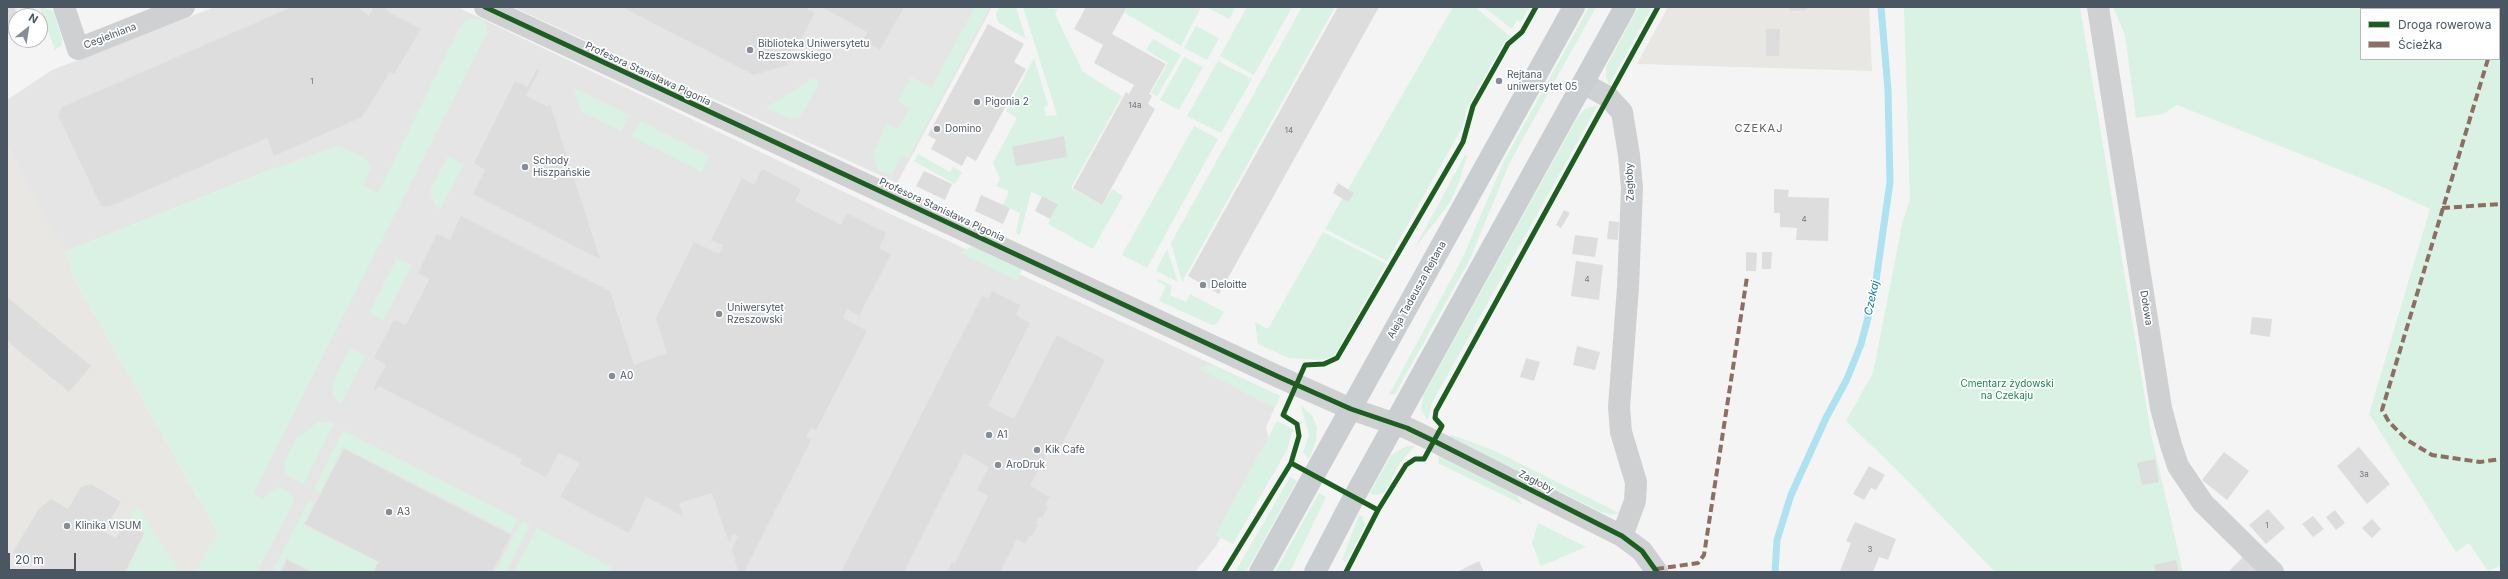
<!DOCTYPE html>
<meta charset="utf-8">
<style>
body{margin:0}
#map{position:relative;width:2508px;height:579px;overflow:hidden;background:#f4f4f4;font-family:Inter,sans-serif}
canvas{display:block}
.frame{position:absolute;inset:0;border:8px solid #4a5661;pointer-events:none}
.legend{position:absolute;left:2360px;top:8px;width:140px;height:52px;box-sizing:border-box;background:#fff;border:1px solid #b7bbc0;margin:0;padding:5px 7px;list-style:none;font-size:12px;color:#4a5661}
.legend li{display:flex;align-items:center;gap:8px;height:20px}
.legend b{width:20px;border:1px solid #b7bbc0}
.north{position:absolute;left:8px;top:8px;width:40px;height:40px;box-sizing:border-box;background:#fff;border:1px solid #b7bbc0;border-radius:50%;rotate:30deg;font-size:11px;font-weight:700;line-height:16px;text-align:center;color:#4a5661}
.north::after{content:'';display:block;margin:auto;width:14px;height:18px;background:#868d94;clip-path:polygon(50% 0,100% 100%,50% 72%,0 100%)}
.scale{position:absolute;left:8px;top:553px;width:68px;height:18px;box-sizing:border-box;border:2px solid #4a5661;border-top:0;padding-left:5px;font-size:12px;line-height:14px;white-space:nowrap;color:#4a5661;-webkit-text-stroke:3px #fff;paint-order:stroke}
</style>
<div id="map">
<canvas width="2508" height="579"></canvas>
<div class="frame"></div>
<ul class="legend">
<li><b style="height:5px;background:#1b5e20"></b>Droga rowerowa</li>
<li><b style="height:5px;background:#8d6e63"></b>Ścieżka</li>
</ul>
<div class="north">N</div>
<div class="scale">20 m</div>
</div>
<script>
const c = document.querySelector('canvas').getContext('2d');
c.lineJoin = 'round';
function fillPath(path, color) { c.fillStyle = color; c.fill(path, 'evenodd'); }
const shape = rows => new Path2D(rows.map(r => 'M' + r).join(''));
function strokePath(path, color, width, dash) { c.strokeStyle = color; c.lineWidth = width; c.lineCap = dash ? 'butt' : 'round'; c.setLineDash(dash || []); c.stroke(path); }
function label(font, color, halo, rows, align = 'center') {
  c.font = font + ' Inter,sans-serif'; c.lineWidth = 3.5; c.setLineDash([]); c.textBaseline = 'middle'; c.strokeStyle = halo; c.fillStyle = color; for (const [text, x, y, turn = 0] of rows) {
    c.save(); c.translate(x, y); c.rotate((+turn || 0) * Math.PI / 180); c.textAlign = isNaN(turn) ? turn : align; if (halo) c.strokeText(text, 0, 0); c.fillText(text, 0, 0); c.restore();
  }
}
fillPath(shape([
 [1668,7,1869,7,1872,71,1637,64],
 [7,145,71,264,70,271,218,533,195,572,7,572]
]), '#e8e7e3');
fillPath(shape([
 [215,7,457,7,880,209,1280,396,1266,427,1271,450,1216,546,1195,572,195,572,218,533,275,168,64,252,7,145,7,100,52,70],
 [513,7,992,7,897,183]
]), '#e6e5e6');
fillPath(shape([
 [40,7,53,11,62,39,62,45,55,50],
 [975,7,990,7,908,159,902,156,891,175,878,171,873,153,887,123,897,130,910,108,898,101,911,77,931,88],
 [999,7,1016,7,1026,39,998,22,996,14],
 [1023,7,1058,9,1055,14,1083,72,1122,96,1071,188,1102,205,1112,189,1123,196,1093,249,1048,224,1058,203,1031,192,1020,235,1016,233,1020,213,1003,205,1009,191,996,186,1000,179,993,163,1017,118,1006,111,1034,58,1048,105,1044,107,1046,116,1057,115],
 [1128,7,1201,7,1181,46,1125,13],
 [1206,7,1236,7,1229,19],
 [1247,7,1292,7,1254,75,1220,56],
 [1302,7,1335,7,1182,282,1171,243],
 [1453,7,1475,7,1511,37,1504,42,1467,108,1462,128,1387,261,1325,229],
 [1484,7,1529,7,1521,22,1517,20,1512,29],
 [1589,7,1596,7,1510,162,1469,261,1395,394,1389,395,1462,259,1505,159],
 [1641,7,1652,7,1609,85,1606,77,1606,67,1638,8],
 [1904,7,2080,7,2151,434,2183,572,1995,572,1898,471,1846,421,1873,373,1903,220,1910,200],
 [2113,7,2501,7,2501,566,2488,571,2469,543,2456,552,2369,414,2430,209,2378,185,2177,105,2163,114,2136,118,2125,35],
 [2361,9,2499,9,2499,59,2361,59],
 [469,18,482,20,487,26,487,33,253,494,264,499,268,493,278,487,289,492,293,497,293,504,257,572,195,572,218,533,70,271,71,264,64,252,275,168,338,146,366,158,371,168,363,185,378,193,460,27],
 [1196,26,1219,38,1207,60,1184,48],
 [1153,39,1181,55,1157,96,1151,93,1168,63,1146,50],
 [1184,57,1203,67,1179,110,1160,100],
 [1218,61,1252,79,1221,133,1187,116],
 [813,78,818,81,818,86,800,117,791,119,766,108],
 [574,88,629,115,621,131,581,112],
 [1598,105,1432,403,1428,420,1421,410,1423,396,1579,115,1585,109],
 [640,121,709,156,702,172,632,137],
 [1194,126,1218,139,1147,268,1122,255],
 [918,154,950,172,953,167,962,172,955,184,914,161],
 [1465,155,1467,156,1458,185,1449,204,1414,249],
 [448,156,464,164,440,210,434,204,430,191],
 [1323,232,1386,264,1334,356,1320,360,1289,358,1258,344,1255,322,1268,329],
 [971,247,979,248,1023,267,1017,281,960,253],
 [1167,249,1178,282,1156,271],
 [397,258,412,265,383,321,369,313],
 [1158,279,1172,286,1170,295,1186,302,1190,294,1224,312,1217,324,1212,325,1159,301,1166,286,1157,281],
 [350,348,365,356,341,404,333,395,333,383],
 [1207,365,1214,366,1280,396,1275,408,1199,369],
 [1301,406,1311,414,1317,427,1316,441,1309,459,1303,452,1309,435],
 [1277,421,1293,429,1287,450,1233,544,1215,535],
 [318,422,329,422,334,424,303,485,286,474,284,463,296,438],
 [343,430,518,519,511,533,343,447,320,493,314,489],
 [1452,435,1493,450,1619,513,1612,515,1601,512,1449,436],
 [1407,446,1415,446,1400,463,1384,493,1374,495,1370,493,1391,455],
 [1439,455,1516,495,1523,505,1438,463],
 [1290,477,1297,481,1246,572,1235,572],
 [1319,493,1326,497,1290,572,1275,572],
 [309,500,314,503,303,525,378,562,373,572,314,572,286,558,279,572,272,572],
 [137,505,180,572,127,572,145,532,127,521],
 [1359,515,1363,517,1365,526,1346,562,1342,560],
 [522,521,530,525,506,572,495,572],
 [1538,523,1586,547,1541,566,1532,543],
 [537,528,611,567,608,572,514,572]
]), '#d9f2e3');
strokePath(shape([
 [1775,572,1777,540,1791,495,1826,418,1847,379,1861,344,1874,295,1890,182,1888,90,1881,7]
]), '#aee2f0', 7);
fillPath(shape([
 [7,7,21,7,15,9,18,16,16,31,7,34],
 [292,7,357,7,369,16,374,7,383,7,390,13,421,29,394,74,390,72,362,117,274,156,267,138,108,207,101,206,58,115,62,107],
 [622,7,804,7,815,13,787,65,754,75],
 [822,7,904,7,880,50,863,41,867,32],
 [1086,7,1127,7,1112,34,1166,64,1149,94,1152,96,1148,104,1155,109,1102,205,1073,188,1126,92,1129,94,1134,85,1094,63,1103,45,1074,29],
 [1338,7,1379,7,1219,294,1188,276],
 [1790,7,1807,7,1807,10,1790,11],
 [988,24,1024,44,1014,62,1026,69,976,161,967,156,962,166,931,149,936,140,928,135],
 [1766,29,1780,29,1779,56,1766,56],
 [538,68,539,71,526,96,548,107,550,104,600,259,473,194,485,170,474,163,515,81,527,87],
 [1064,136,1067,157,1016,166,1012,147],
 [762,169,801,189,795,201,841,225,847,213,886,233,879,248,891,254,859,316,847,309,843,318,867,331,816,430,811,428,806,437,811,440,744,572,738,572,732,549,738,536,733,534,729,542,712,493,679,503,683,516,646,497,629,533,560,497,580,463,559,453,546,477,520,464,522,459,378,386,376,390,373,389,386,365,374,358,394,320,406,325,430,279,418,273,437,234,450,240,461,216,610,291,634,365,667,353,656,318,694,242,719,254,723,245,711,240,742,178,754,185],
 [924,171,952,184,945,200,916,186],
 [1338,183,1354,193,1348,202,1333,193],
 [1774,189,1789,190,1788,197,1829,198,1828,241,1796,240,1797,228,1780,227,1780,213,1774,213],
 [981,195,1010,208,1003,224,975,211],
 [1042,196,1058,204,1050,219,1035,211],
 [1564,210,1570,213,1561,228,1556,225],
 [1609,221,1619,222,1618,240,1607,239],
 [1575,235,1598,238,1595,257,1572,254],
 [1746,252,1757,253,1756,271,1746,271],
 [1762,252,1772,252,1771,269,1762,269],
 [1576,261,1603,265,1599,300,1571,296],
 [992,291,1020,305,1016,315,1030,323,988,406,1014,419,1057,335,1105,360,1056,456,1048,451,1030,486,1052,498,1049,498,1045,505,1048,506,1042,518,1039,517,1036,523,1038,524,1032,536,1030,535,1025,544,1017,539,1000,572,947,572,952,562,955,563,988,496,977,490,989,467,964,453,904,572,841,572,982,296,988,299],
 [7,297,91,366,69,392,7,341],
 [2252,317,2272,319,2270,337,2250,334],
 [1577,346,1600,352,1595,370,1573,365],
 [1526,358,1540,362,1534,381,1520,377],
 [2359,447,2390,484,2367,504,2337,466],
 [344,449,511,535,492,572,374,572,379,562,305,524],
 [2224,452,2249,471,2227,500,2202,480],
 [2155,459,2159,482,2142,485,2137,463],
 [1869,466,1885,475,1876,490,1871,488,1864,500,1853,494],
 [91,484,121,502,103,531,116,538,126,522,144,533,125,572,41,572,40,567,13,552,39,509,51,499,68,509,81,487],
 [2268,509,2285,528,2266,544,2249,525],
 [2335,510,2345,523,2336,530,2326,517],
 [2313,516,2324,529,2313,537,2302,524],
 [2372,519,2381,529,2372,538,2362,528],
 [1855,522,1896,539,1888,560,1879,557,1873,572,1840,571,1851,543,1846,541],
 [2243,557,2259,572,2228,572],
 [287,560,311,572,281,572],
 [2176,560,2179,572,2156,572,2154,565],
 [1479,561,1484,572,1457,572]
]), '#ddddde');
strokePath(shape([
 [64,7,78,49,184,7],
 [485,7,1279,377,1351,409,1407,428,1434,441,1622,536,1642,551,1657,572],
 [2098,7,2161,408,2171,445,2178,466,2203,503,2273,572],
 [1583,83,1608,97,1622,112,1629,155,1632,188,1628,287,1619,407,1621,432,1636,482,1635,501,1622,536]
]), '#ced0d2', 22);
strokePath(shape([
 [1260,572,1574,7],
 [1315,572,1354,497,1625,7]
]), '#caced1', 22);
strokePath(shape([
 [2499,24,2501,17],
 [2488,59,2382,410,2389,422,2407,440,2432,455,2480,462,2501,459],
 [2442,208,2501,204],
 [1656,569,1698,563,1704,555,1747,277]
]), '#8d6e63', 4, [8, 4]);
strokePath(shape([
 [485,7,1279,377,1351,409,1407,428,1434,441,1622,536,1642,551,1657,572],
 [1291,463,1378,510],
 [1224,572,1291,463,1299,436,1297,424,1283,415,1305,365,1324,364,1337,358,1463,142,1473,106,1508,44,1522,32,1536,7],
 [1346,572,1378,510,1406,465,1415,459,1424,459,1442,426,1435,418,1436,411,1658,7]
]), '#1b5e20', 5);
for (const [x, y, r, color] of [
 [750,50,4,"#868d94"],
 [1499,81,4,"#868d94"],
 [977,102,4,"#868d94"],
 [937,129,4,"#868d94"],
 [525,167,4,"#868d94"],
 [1203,285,4,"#868d94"],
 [719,314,4,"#868d94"],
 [612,376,4,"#868d94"],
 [989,435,4,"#868d94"],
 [1037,450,4,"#868d94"],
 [998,465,4,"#868d94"],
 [389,512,4,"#868d94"],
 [67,526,4,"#868d94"]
]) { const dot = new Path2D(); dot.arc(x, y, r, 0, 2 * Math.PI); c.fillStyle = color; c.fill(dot); strokePath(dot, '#fff', 1.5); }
label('8px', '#707881', null, [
 ["1",312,82],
 ["14a",1135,106],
 ["14",1289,131],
 ["4",1804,220],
 ["4",1587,280],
 ["3a",2364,475],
 ["1",2267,526],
 ["3",1870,550]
]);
label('10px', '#4a5661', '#fff', [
 ["Cegielniana",110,36,-21],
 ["Profesora Stanisława Pigonia",648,74,25],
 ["Zagłoby",1630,182,-92],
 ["Profesora Stanisława Pigonia",942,210,25],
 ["Aleja Tadeusza Rejtana",1417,290,-61],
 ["Dołowa",2146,308,81],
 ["Zagłoby",1536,482,27]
]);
label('10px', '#4a5661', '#fff', [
 ["Biblioteka Uniwersytetu",758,44],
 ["Rzeszowskiego",758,56],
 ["Rejtana",1507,75],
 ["uniwersytet 05",1507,87],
 ["Pigonia 2",985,102],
 ["Domino",945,129],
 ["Schody",533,161],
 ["Hiszpańskie",533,173],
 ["Deloitte",1211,285],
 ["Uniwersytet",727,308],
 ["Rzeszowski",727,320],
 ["A0",620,376],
 ["A1",997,435],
 ["Kik Cafè",1045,450],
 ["AroDruk",1006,465],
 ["A3",397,512],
 ["Klinika VISUM",75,526]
], 'left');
label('10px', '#17864f', '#fff', [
 ["Cmentarz żydowski",2007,384],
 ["na Czekaju",2007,396]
]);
c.letterSpacing = '1px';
label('11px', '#5f6368', '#fff', [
 ["CZEKAJ",1759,129]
]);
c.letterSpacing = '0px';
label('italic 11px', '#0c7c9b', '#fff', [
 ["Czekaj",1872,298,-78]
]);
</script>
